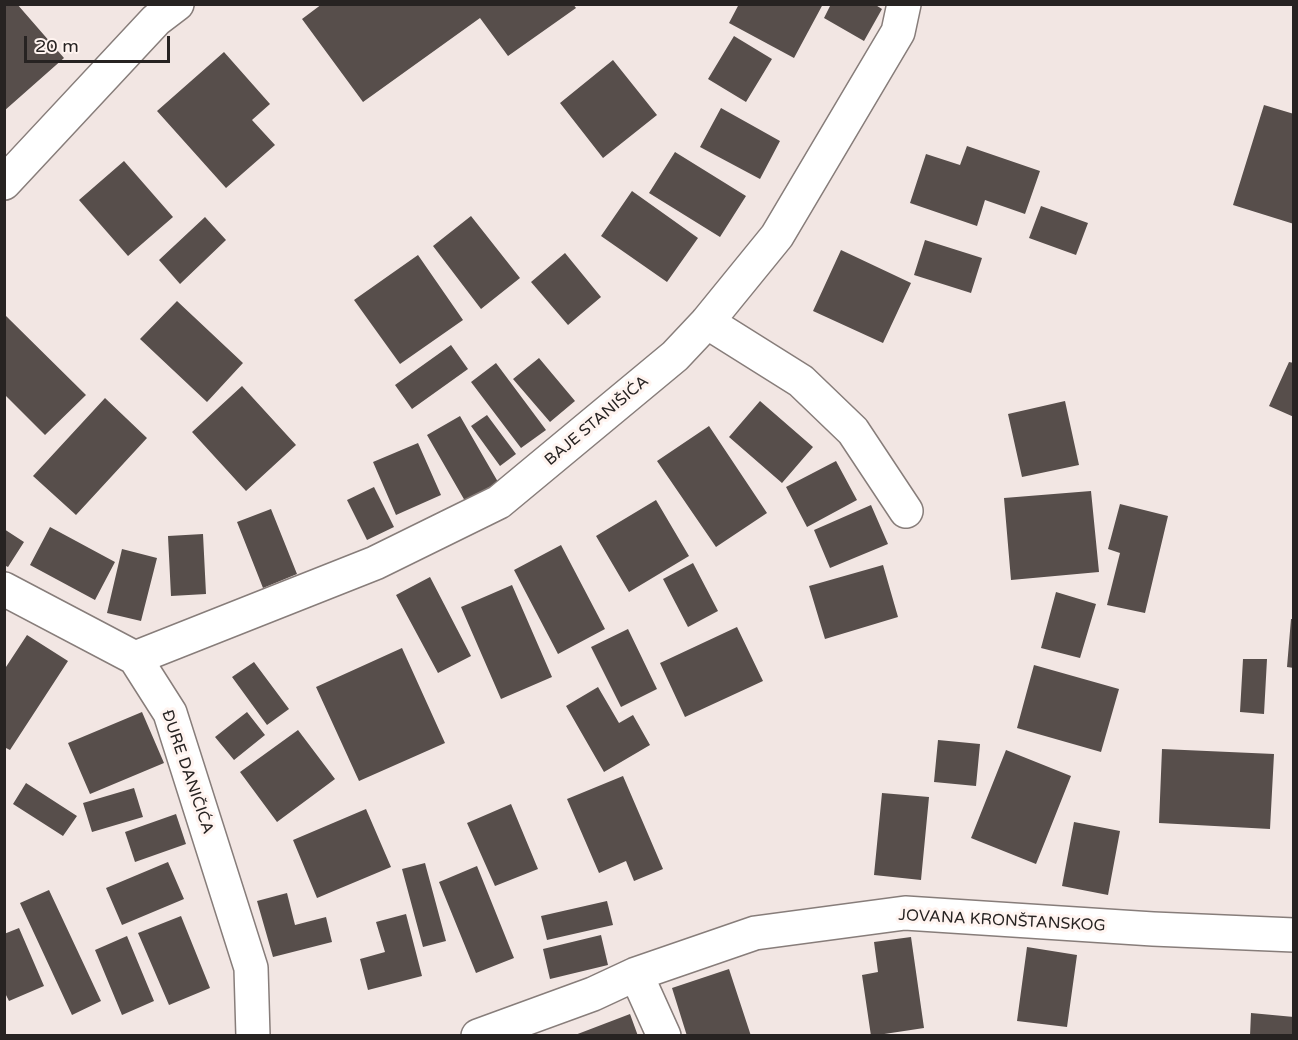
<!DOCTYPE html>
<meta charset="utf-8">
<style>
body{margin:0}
#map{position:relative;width:1298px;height:1040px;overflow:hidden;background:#f2e6e3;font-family:"Varela Round",sans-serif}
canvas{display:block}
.frame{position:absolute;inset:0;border:6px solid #272322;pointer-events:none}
.scale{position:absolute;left:24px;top:36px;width:146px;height:27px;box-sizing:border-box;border:3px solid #272322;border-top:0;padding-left:8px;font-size:18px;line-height:21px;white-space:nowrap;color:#272322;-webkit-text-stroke:4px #fff4f0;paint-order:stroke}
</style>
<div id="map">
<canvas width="1298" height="1040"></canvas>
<div class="frame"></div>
<div class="scale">20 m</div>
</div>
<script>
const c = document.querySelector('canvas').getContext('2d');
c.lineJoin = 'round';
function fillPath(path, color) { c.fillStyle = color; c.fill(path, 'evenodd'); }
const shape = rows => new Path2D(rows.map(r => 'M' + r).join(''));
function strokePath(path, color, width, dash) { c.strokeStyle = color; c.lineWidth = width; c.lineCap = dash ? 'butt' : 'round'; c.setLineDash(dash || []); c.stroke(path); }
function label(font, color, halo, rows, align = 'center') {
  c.font = font + ' "Varela Round",sans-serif'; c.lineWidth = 6; c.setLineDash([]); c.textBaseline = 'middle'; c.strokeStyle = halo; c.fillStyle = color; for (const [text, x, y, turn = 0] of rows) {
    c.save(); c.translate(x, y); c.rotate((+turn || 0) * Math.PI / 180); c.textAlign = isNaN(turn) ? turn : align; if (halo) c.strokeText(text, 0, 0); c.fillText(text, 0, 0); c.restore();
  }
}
fillPath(shape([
 [4,4,17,4,64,58,4,111],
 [322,4,573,4,576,8,508,56,480,18,363,102,302,19],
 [739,4,823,4,794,58,729,23],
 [831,4,874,4,882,9,864,41,824,18],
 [734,36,772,59,746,102,708,79],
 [224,52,270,104,252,120,275,145,226,188,157,111],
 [613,60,657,115,603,158,560,103],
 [1264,105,1294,114,1294,224,1233,205],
 [721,108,780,141,760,179,700,147],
 [967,146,1040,171,1025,214,985,200,977,226,910,203,926,154,960,165],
 [675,152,746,196,720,237,649,193],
 [124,161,173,217,128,256,79,200],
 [632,191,698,238,667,282,601,236],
 [1041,206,1088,223,1076,255,1029,238],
 [471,216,520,278,481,309,433,246],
 [205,217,226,240,180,284,159,260],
 [925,240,982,258,971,293,914,275],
 [841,250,911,283,883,343,813,311],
 [565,253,601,297,568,325,531,282],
 [418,255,463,320,400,364,354,300],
 [177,301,243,363,207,402,140,339],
 [4,314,86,395,45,435,4,394],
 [451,345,468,369,412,409,395,385],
 [539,358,575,401,550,422,513,379],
 [1289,362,1294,363,1294,417,1269,406],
 [496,363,546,430,521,448,471,382],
 [242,386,296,445,246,491,192,432],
 [105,398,147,438,76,515,33,476],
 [760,401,813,447,782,483,729,437],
 [1065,401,1079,465,1022,477,1008,414],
 [487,415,516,454,500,466,471,426],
 [460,416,498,482,465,501,427,435],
 [709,426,767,513,716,547,657,461],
 [418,443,441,495,396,515,373,462],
 [836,461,857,500,807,527,786,487],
 [374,487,394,527,367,540,347,500],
 [1091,491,1099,572,1011,580,1004,498],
 [656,500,689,556,629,592,596,536],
 [1120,504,1168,516,1145,613,1107,605,1120,553,1108,549],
 [871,505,888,544,830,568,814,530],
 [271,509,297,574,263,588,237,522],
 [50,527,115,562,95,600,30,565],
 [4,529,24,542,8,567,4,565],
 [203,534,206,594,171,596,168,536],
 [561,545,605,629,558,654,514,570],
 [122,549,157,558,141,621,107,613],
 [693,563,718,611,688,627,663,579],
 [883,565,898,617,825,639,809,586],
 [430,577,471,656,438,673,396,595],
 [512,585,552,677,501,699,461,607],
 [1056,592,1096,604,1080,658,1041,648],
 [1291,619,1294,619,1294,668,1287,667],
 [737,627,763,681,685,717,660,663],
 [628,629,657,689,621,707,591,647],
 [27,635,68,661,10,750,4,747,4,670],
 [402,648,445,743,359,781,316,687],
 [1243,659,1267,659,1264,714,1240,712],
 [254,662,289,709,267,725,232,677],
 [1034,665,1119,689,1101,752,1017,728],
 [598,687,619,723,633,715,650,745,604,772,566,706],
 [142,712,164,763,90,794,68,743],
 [247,712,265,735,234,760,215,737],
 [298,730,335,779,277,822,240,772],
 [938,740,980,744,976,786,934,782],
 [1162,749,1274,754,1270,829,1159,823],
 [1006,750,1071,776,1036,864,971,838],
 [623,776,663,869,634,881,626,861,599,873,567,799],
 [26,783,77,816,63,836,13,804],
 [134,788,143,817,92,832,83,803],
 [882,793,929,797,921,880,874,875],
 [511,804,538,869,495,886,467,823],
 [366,809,391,867,317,898,293,840],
 [176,814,186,844,135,862,125,832],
 [1074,822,1120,831,1108,895,1062,886],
 [168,862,184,899,122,925,106,888],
 [425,863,446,941,423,947,402,869],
 [477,866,514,958,476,973,439,882],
 [49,890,101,1001,72,1015,20,903],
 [287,893,295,925,326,917,332,942,273,957,257,901],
 [607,901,613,925,547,940,541,916],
 [406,914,422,976,368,990,360,959,385,952,376,922],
 [181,916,210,988,169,1005,138,933],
 [19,928,44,986,9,1001,4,991,4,934],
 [601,935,608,965,550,979,543,949],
 [127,936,154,1001,122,1015,95,950],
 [911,937,924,1028,871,1036,862,975,878,972,874,942],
 [1027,947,1077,955,1067,1027,1017,1021],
 [729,969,751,1036,687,1036,672,988],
 [1251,1013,1294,1017,1294,1036,1250,1036],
 [630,1014,638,1036,575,1036,575,1035]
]), '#574e4b');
const minor = shape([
 [4,183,156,20,177,4],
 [707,322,801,381,853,431,906,511],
 [4,589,135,658,170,713,251,968,253,1036],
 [135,658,375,563,499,502,675,356,707,322,777,236,898,32,904,4],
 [636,974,664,1036],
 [478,1036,593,994,636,974,755,933,905,913,1153,929,1294,935]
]);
strokePath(minor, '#877d7a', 36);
strokePath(minor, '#fff', 33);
label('16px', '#272322', '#fff4f0', [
 ["BAJE STANIŠIĆA",597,421,-40],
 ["ĐURE DANIČIĆA",187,772,71],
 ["JOVANA KRONŠTANSKOG",1002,921,3]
]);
</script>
